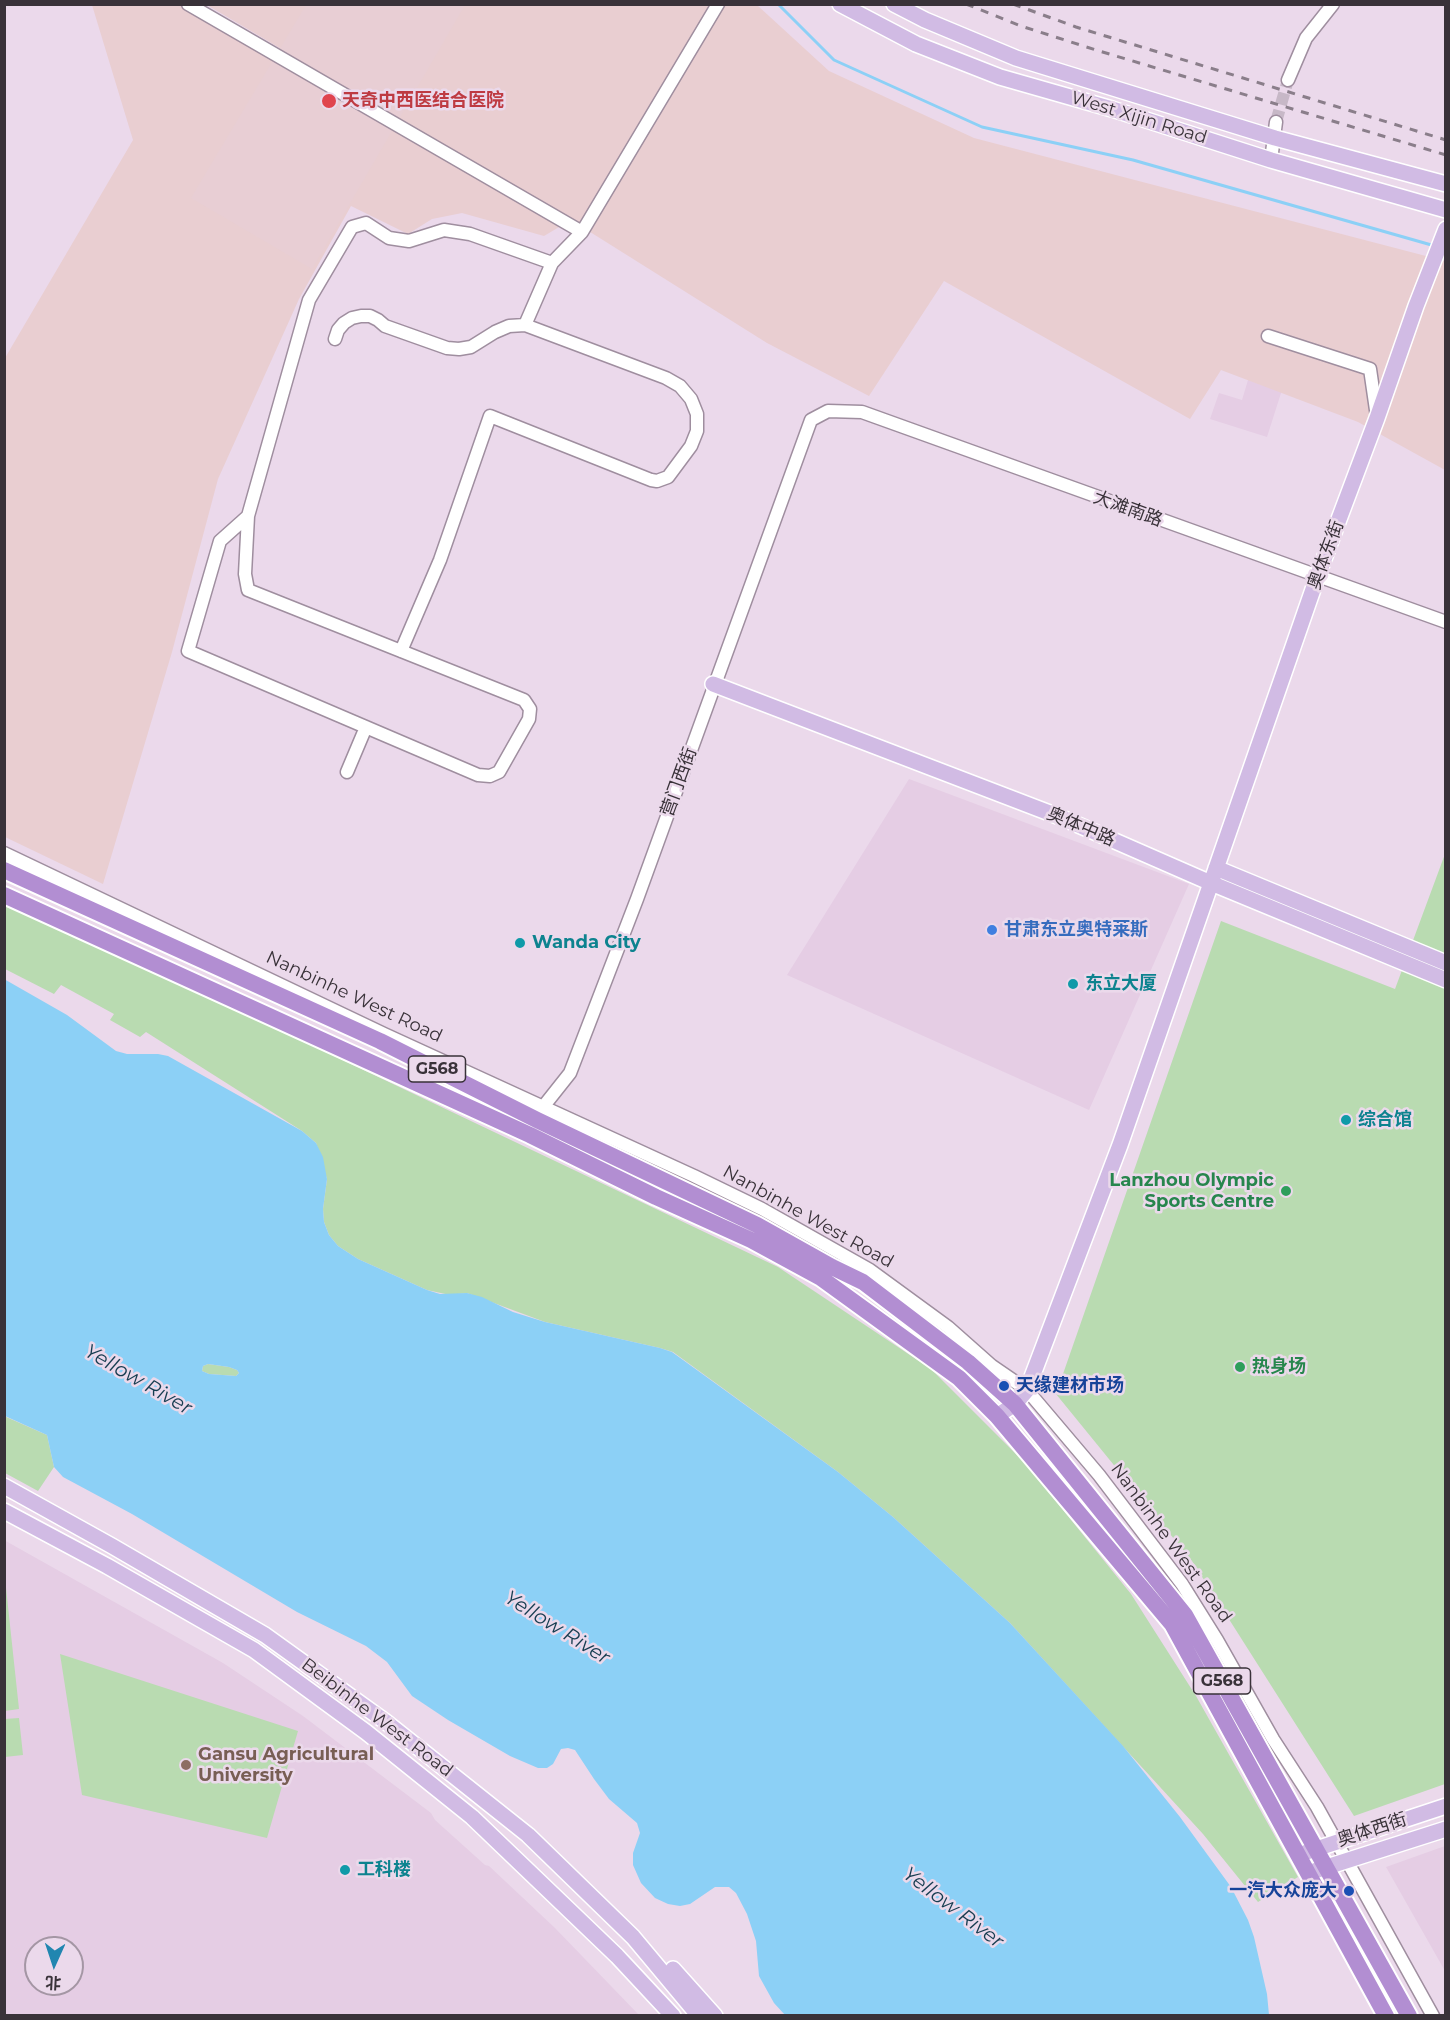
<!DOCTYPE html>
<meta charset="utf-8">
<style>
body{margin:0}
#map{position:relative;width:1450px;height:2020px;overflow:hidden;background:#ebd9eb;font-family:Montserrat,"Noto Sans SC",sans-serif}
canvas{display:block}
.frame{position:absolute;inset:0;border:6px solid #393239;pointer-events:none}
.north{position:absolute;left:24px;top:1936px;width:60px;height:60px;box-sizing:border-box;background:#ebd9eb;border:2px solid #a496a4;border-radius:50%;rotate:183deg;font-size:16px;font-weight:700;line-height:24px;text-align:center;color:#393239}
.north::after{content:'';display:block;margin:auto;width:21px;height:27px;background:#2186b0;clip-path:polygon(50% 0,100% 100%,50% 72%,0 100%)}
</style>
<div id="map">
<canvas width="1450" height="2020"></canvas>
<div class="frame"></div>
<div class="north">北</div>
</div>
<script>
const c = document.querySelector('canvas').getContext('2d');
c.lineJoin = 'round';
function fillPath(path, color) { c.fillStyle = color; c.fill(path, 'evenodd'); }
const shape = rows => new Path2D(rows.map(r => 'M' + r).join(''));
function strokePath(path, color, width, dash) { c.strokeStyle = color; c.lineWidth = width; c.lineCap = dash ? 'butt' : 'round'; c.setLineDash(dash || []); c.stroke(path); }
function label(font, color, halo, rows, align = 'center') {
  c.font = font + ' Montserrat,"Noto Sans SC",sans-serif'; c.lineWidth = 5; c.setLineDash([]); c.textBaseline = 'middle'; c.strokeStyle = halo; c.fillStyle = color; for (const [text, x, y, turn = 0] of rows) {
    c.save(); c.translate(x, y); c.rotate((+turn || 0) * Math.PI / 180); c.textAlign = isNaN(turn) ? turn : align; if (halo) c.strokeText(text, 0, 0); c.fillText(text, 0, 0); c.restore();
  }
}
fillPath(shape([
 [1254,360,1288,371,1267,437,1210,419,1219,393,1242,400],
 [909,779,1189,884,1089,1110,787,975],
 [4,1540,223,1663,303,1716,431,1813,435,1820,485,1865,489,1866,555,1928,639,2015,5,2015],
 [36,1948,72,1948,72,1984,36,1984],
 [1445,1846,1446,1846,1445,1971,1386,1867]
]), '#e5cde4');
fillPath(shape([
 [92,5,180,5,545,205,207,5,757,5,829,71,974,138,1445,261,1445,470,1358,422,1221,370,1190,419,944,281,869,396,767,343,571,220,544,236,462,213,432,219,408,234,351,206,299,299,218,479,172,652,103,884,5,837,5,358,133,140]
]), '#e9ced1');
fillPath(shape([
 [306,5,465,5,312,269,191,198]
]), '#e8ced4');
fillPath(shape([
 [1445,854,1445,1784,1354,1816,1192,1561,1056,1394,1221,921,1395,989],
 [4,899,778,1267,931,1369,1025,1463,1131,1594,1196,1696,1298,1877,1258,1902,1203,1834,1010,1623,893,1517,838,1472,673,1352,660,1348,545,1322,467,1293,450,1295,427,1290,358,1259,338,1246,329,1235,324,1222,323,1209,327,1179,316,1143,302,1131,146,1032,140,1037,110,1020,114,1014,61,985,54,994,5,969],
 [208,1364,229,1367,237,1370,239,1373,236,1376,209,1374,202,1371,203,1366],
 [4,1416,47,1435,54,1467,38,1491,5,1473],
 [4,1569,19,1709,5,1711,4,1711],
 [60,1654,298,1731,267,1838,82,1795],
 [19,1718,23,1755,5,1757,5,1719]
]), '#b9dbb1');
fillPath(shape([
 [4,979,67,1015,116,1051,127,1054,158,1054,168,1056,302,1131,316,1143,323,1157,327,1179,323,1209,324,1222,329,1235,338,1246,358,1259,427,1290,440,1294,467,1293,482,1297,513,1312,545,1322,660,1348,672,1352,838,1472,893,1517,1010,1623,1123,1746,1180,1817,1231,1887,1248,1920,1254,1937,1267,1994,1269,2015,785,2015,774,2003,759,1976,756,1941,747,1914,736,1893,729,1887,715,1887,690,1904,680,1906,668,1904,655,1898,641,1883,633,1865,633,1853,640,1833,637,1823,609,1799,594,1779,575,1750,568,1748,561,1749,553,1764,547,1768,538,1768,510,1756,448,1720,412,1696,387,1662,366,1646,297,1612,132,1514,63,1477,54,1467,47,1435,5,1416],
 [208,1364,229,1367,237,1370,239,1373,236,1376,209,1374,202,1371,203,1366]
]), '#8cd0f6');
strokePath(shape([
 [778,4,834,60,982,127,1133,160,1435,246]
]), '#8cd0f6', 3);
strokePath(shape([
 [1276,122,1288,80]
]), '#c7b8c7', 12, [12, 6]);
const minor = shape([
 [188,4,582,232],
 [1288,80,1306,38,1333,4],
 [1271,160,1276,122],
 [525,325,552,263],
 [1268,336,1370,369,1377,417],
 [335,339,338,330,344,323,352,318,361,316,370,316,378,320,385,326,447,348,459,349,471,347,495,332,509,326,525,325,666,378,680,386,691,399,697,414,697,431,691,446,668,477,657,481,651,480,490,416,440,560,401,651],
 [248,516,245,574,248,590,524,700,530,709,529,719,499,772,490,776,478,775,188,651,220,541,248,516,309,300,352,227,366,223,389,238,409,241,444,230,470,234,552,263,582,232,718,4],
 [347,772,366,727],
 [4,853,384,1034,694,1176,762,1209,870,1270,948,1327,992,1366,1027,1390,1099,1475,1182,1584,1217,1640,1273,1739,1317,1807,1433,2016],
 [540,1114,543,1107,570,1073,637,899,811,420,828,411,862,412,1446,622]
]);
const major = shape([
 [840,4,916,44,1000,77,1112,109,1271,160,1446,210],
 [894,4,925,20,1016,58,1275,138,1446,184],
 [713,684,1060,817,1211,883,1446,980],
 [1216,868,1446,963],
 [997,1416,1015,1404,1027,1390,1120,1145,1318,575,1377,418,1416,306,1446,229],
 [4,1486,112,1546,265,1635,386,1722,528,1835,633,1937,699,2016],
 [4,1511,107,1566,254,1650,366,1732,472,1817,617,1956,673,2016],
 [1298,1855,1446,1806],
 [1308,1873,1446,1829],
 [673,1969,715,2016]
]);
const highway = shape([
 [4,870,380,1041,537,1120,757,1225,832,1267,863,1282,968,1362,1015,1404,1185,1615,1409,2016],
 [4,895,530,1135,656,1197,751,1240,821,1278,959,1378,997,1416,1172,1624,1386,2016]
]);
strokePath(minor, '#9f8e9f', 15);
strokePath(major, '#fff', 18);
strokePath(highway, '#fff', 20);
strokePath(minor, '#fff', 12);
strokePath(major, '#d1bbe4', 15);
strokePath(highway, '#b28ed2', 16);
strokePath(shape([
 [966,4,1021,26,1096,50,1446,155],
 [1013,4,1076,27,1446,140]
]), '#8a7e8a', 3, [8, 8]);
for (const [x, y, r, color] of [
 [329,101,8,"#e0444e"],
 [992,930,6,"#3f7fe0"],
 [520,943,6,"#0f9aa8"],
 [1073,984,6,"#0f9aa8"],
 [1346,1120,6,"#0f9aa8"],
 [1286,1191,6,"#2e9e5b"],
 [1240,1367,6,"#2e9e5b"],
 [1004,1386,6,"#1a4fb4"],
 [186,1765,6,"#8d6e63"],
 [345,1870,6,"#0f9aa8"],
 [1349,1891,6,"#1a4fb4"]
]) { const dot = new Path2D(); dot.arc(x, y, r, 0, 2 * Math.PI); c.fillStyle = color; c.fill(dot); strokePath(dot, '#ebd9eb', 2); }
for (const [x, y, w] of [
 [437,1069,57],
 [1222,1681,57]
]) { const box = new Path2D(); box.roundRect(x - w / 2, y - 13, w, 26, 4.5); c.fillStyle = '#ebd9eb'; c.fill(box); strokePath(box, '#393239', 1.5); }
label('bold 16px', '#393239', null, [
 ["G568",437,1069],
 ["G568",1222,1681]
]);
label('bold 18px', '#be3a42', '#ebd9eb', [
 ["天奇中西医结合医院",342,101]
], 'left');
label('18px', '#393239', '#ebd9eb', [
 ["West Xijin Road",1139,118,17],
 ["大滩南路",1128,509,20],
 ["奥体东街",1326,555,-70],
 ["营门西街",679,782,-70],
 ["奥体中路",1081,827,23],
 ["Nanbinhe West Road",354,997,25],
 ["Nanbinhe West Road",808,1217,29],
 ["Nanbinhe West Road",1171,1543,54],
 ["Beibinhe West Road",377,1718,37],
 ["奥体西街",1372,1830,-18]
]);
label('bold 18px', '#366cbe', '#ebd9eb', [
 ["甘肃东立奥特莱斯",1004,930]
], 'left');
label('bold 18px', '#0d838f', '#ebd9eb', [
 ["Wanda City",532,943],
 ["东立大厦",1085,984],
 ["综合馆",1358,1120],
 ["工科楼",357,1870]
], 'left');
label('bold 18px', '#27864d', '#ebd9eb', [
 ["Lanzhou Olympic",1274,1181],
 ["Sports Centre",1274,1202],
 ["热身场",1252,1367,"left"]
], 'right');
label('bold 18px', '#164399', '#ebd9eb', [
 ["天缘建材市场",1016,1386],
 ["一汽大众庞大",1337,1891,"right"]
], 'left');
label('bold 18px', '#785e54', '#ebd9eb', [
 ["Gansu Agricultural",198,1755],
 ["University",198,1776]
], 'left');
label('italic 20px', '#153c50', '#ebd9eb', [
 ["Yellow River",138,1380,30],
 ["Yellow River",557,1628,32],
 ["Yellow River",953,1908,37]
]);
</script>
